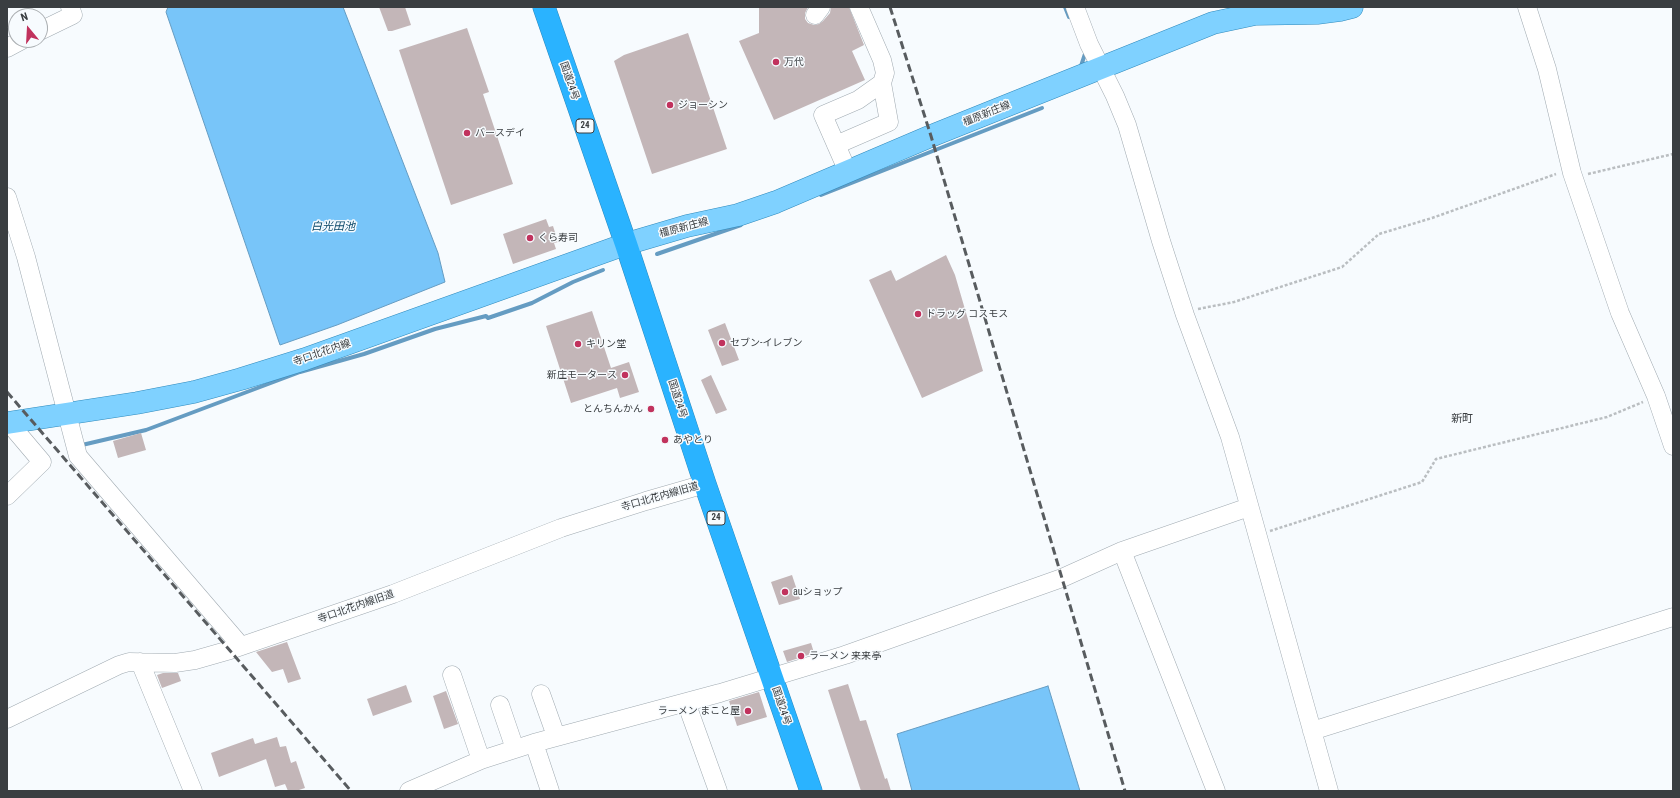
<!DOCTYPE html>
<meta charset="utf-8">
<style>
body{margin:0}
#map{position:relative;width:1680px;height:798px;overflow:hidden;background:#f7fbfe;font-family:"Roboto Condensed",sans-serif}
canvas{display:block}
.frame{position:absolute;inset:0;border:8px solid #3a3e41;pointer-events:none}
.north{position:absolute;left:8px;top:8px;width:40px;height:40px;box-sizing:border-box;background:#f7fbfe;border:1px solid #abafb2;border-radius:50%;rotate:342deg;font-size:11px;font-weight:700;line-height:16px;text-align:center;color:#3a3e41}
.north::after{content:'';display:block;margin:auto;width:14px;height:18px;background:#c1325d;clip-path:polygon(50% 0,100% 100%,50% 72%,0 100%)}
</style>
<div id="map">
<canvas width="1680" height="798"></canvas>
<div class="frame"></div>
<div class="north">N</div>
</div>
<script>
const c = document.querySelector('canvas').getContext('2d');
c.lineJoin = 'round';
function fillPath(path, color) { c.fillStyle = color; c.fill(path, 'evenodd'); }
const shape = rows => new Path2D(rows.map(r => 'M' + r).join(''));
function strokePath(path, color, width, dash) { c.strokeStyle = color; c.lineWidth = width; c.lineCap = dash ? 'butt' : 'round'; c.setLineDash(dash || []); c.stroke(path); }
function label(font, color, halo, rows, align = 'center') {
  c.font = font + ' "Roboto Condensed","Noto Sans JP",sans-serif'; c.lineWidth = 3; c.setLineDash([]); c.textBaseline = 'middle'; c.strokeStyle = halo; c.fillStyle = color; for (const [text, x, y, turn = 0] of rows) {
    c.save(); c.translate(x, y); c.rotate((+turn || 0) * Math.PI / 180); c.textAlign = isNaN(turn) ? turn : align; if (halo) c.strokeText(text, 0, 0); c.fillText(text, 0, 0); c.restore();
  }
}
const water = shape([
 [168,7,343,7,438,253,445,282,337,325,280,345,166,12,168,7],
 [1048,686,1080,791,912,791,897,734,1048,686]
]);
fillPath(water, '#78c5f9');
strokePath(water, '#659cc2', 1);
strokePath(shape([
 [1065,7,1069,17],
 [1081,66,1085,54,1085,53],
 [821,195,1042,108],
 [657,254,741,225],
 [82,445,146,430,300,372,364,354,435,329,486,316,488,318,532,303,573,282,603,270]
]), '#659cc2', 4);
fillPath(shape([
 [379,7,405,7,411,25,392,31,388,31],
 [759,7,808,7,805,13,805,19,808,23,814,25,819,24,823,21,830,13,831,7,849,7,864,45,852,51,865,80,774,120,739,41,759,33],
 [467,28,489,92,483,94,513,184,451,205,399,50],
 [688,33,727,149,652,174,614,61,624,55],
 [546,219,549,227,553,226,558,242,554,243,556,249,513,264,503,234],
 [946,255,955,275,983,371,922,398,869,280,891,270,896,281],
 [592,311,611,368,629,362,639,392,620,398,617,388,571,403,546,326],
 [725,323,739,360,722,366,708,330],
 [711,375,727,410,716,414,701,380],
 [141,433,146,450,118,458,113,441],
 [792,575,800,599,779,605,771,582],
 [287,642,301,679,288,683,283,669,272,672,256,652],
 [811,643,814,653,787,662,783,651],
 [163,673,178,673,181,681,162,688,157,675],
 [848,684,860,721,866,720,885,779,887,778,891,791,861,791,828,690],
 [406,685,412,702,373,716,367,699],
 [446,691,458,724,444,729,433,696],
 [759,692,767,717,737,726,729,701],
 [277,737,280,747,286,746,291,763,296,761,305,788,296,791,288,791,285,784,275,787,266,759,219,777,211,753,253,738,255,744]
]), '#c3b6b8');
const minor = shape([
 [859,7,882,60,885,73,882,83],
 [1075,7,1089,44,1115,96,1127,125,1161,241,1185,315,1230,437,1329,791],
 [1527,7,1547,69,1572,173,1620,313,1656,396,1673,446],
 [815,15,821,7],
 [40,31,73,15,70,7],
 [7,48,22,40],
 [836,145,889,122,882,83,858,100,823,115,848,172],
 [7,197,26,257,78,456,241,646],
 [7,496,42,462,9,423],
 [1122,551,1216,791],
 [140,662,193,791],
 [452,675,481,760],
 [541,694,556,736],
 [686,702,718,791],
 [500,705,515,749],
 [7,719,119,665,129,662,175,663,195,660,230,650,393,594,561,528,646,501,705,484],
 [1312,731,1673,617],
 [534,743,550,791],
 [409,791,481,760,534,743,720,693,845,655,1062,578,1122,551,1249,507]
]);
const major = shape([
 [7,423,137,403,194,392,241,379,305,359,626,244,687,226,738,215,776,202,931,136,1213,23,1255,14,1317,13,1340,10,1352,7]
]);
const highway = shape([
 [544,7,626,244,705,484,811,791]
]);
strokePath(minor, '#a0aab1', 19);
strokePath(major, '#308abc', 23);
strokePath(highway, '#308abc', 23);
strokePath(shape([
 [1588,174,1673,154],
 [1198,309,1234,302,1342,267,1379,234,1432,218,1556,174],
 [1270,531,1422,482,1436,459,1607,417,1643,402]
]), '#babec1', 2.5, [3, 2]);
strokePath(minor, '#fff', 18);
strokePath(major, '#7fd1ff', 22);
strokePath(highway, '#2ab3ff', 22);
strokePath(shape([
 [890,7,931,136,1125,791],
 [7,392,351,791]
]), '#585c5f', 3, [8, 4]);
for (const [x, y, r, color] of [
 [776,62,4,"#c1325d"],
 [670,105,4,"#c1325d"],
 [467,133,4,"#c1325d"],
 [530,238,4,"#c1325d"],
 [918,314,4,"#c1325d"],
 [722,343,4,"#c1325d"],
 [578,344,4,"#c1325d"],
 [625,375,4,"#c1325d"],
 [651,409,4,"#c1325d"],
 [665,440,4,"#c1325d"],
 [785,592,4,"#c1325d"],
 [801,656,4,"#c1325d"],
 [748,711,4,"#c1325d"]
]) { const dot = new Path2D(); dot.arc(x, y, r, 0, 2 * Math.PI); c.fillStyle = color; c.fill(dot); strokePath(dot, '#f7fbfe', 1.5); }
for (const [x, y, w] of [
 [585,126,18],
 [716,518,18]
]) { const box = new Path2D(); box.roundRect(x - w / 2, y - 7, w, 14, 3); c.fillStyle = '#f7fbfe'; c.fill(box); strokePath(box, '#3a3e41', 1); }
label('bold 9px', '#3a3e41', null, [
 ["24",585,126],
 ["24",716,518]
]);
label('10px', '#3a3e41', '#f7fbfe', [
 ["万代",784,62],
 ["ジョーシン",678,105],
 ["バースデイ",475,133],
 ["くら寿司",538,238],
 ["ドラッグ コスモス",926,314],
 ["セブン-イレブン",730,343],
 ["キリン堂",586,344],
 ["新庄モータース",617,375,"right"],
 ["とんちんかん",643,409,"right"],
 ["あやとり",673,440],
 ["auショップ",793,592],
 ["ラーメン 来来亭",809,656],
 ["ラーメン まこと屋",740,711,"right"]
], 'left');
label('10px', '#3a3e41', '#f7fbfe', [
 ["国道24号",569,81,71],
 ["橿原新庄線",987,114,-22],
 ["橿原新庄線",684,228,-15],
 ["寺口北花内線",322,353,-19],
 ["国道24号",677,399,72],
 ["寺口北花内線旧道",660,497,-16],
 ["寺口北花内線旧道",356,607,-19],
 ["国道24号",781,706,71]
]);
label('italic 11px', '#064567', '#f7fbfe', [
 ["白光田池",333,227]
]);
label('11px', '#3a3e41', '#f7fbfe', [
 ["新町",1462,419]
]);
</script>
